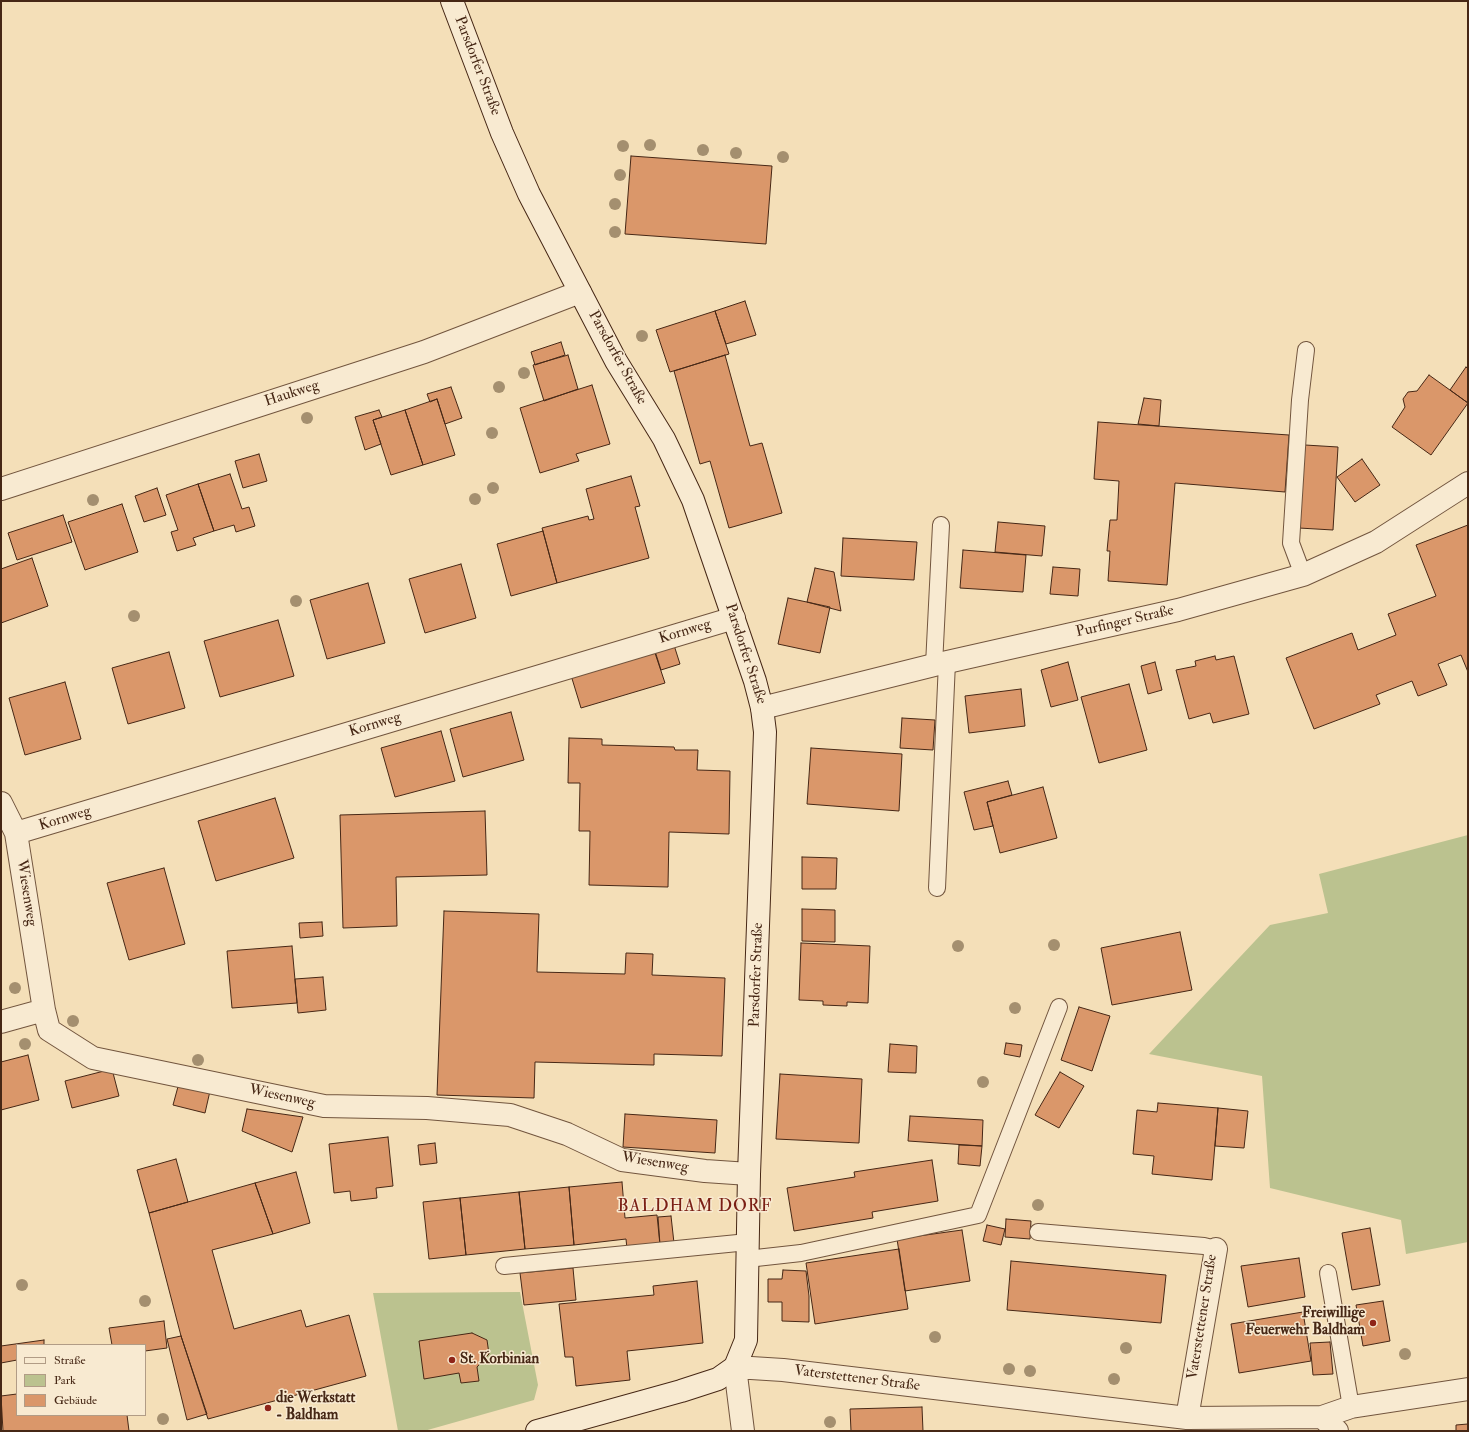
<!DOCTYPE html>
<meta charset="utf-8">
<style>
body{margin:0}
#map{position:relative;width:1469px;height:1432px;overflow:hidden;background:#f4dfb8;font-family:"IM FELL Double Pica",serif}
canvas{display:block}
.frame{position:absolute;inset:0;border:2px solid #462715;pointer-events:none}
.legend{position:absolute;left:16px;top:1344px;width:130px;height:72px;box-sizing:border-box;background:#f8ead1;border:1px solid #b19c86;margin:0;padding:5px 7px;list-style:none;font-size:12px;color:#462715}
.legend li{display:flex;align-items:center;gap:8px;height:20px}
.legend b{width:20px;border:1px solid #b19c86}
</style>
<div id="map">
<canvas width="1469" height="1432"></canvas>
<div class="frame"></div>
<ul class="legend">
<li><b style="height:5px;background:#f8ead1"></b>Straße</li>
<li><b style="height:11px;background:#bbc28f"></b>Park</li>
<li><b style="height:11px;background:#da976a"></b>Gebäude</li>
</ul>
</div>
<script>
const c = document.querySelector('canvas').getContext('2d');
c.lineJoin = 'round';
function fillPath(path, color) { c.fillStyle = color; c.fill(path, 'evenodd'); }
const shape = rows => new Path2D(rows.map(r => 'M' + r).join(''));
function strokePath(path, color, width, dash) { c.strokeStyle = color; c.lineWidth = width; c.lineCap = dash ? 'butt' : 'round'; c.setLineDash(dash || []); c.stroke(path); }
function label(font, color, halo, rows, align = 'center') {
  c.font = font + ' "IM FELL Double Pica",serif'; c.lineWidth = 3; c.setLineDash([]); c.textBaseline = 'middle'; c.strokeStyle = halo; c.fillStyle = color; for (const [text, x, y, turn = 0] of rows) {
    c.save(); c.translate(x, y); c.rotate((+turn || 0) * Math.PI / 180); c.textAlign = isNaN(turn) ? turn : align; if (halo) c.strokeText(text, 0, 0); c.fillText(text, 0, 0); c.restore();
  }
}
fillPath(shape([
 [1468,835,1468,1242,1406,1254,1401,1220,1270,1188,1262,1076,1149,1054,1270,925,1328,913,1319,874],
 [520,1292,538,1385,534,1400,424,1431,398,1431,373,1293]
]), '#bbc28f');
const building = shape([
 [631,156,772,166,766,244,625,234,631,156],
 [745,301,756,335,726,344,715,311,745,301],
 [715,311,729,354,670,372,656,330,715,311],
 [561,342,565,355,535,365,531,352,561,342],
 [568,355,578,389,544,401,533,365,568,355],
 [725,355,750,446,762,443,782,513,729,528,710,461,700,464,674,371,725,355],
 [1466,367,1468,369,1468,403,1450,390,1466,367],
 [1429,375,1468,403,1431,455,1392,427,1405,407,1403,399,1408,392,1417,391,1429,375],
 [592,385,610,444,576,454,579,461,540,473,520,408,592,385],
 [451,387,462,418,445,424,437,399,430,402,427,394,451,387],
 [1144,398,1161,400,1159,426,1138,424,1144,398],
 [437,399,455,455,423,465,405,410,437,399],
 [379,410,382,417,373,420,381,444,365,450,355,417,379,410],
 [405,410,423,465,391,475,373,420,405,410],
 [1098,422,1289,435,1285,492,1175,483,1167,585,1108,581,1110,551,1107,551,1110,520,1117,520,1119,481,1094,479,1098,422],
 [1305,445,1338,447,1333,530,1299,528,1305,445],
 [259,454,267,481,243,488,235,461,259,454],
 [1362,459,1380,485,1355,502,1337,477,1362,459],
 [230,474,242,509,249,507,255,526,236,532,234,525,214,531,198,484,230,474],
 [631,476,640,506,635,507,649,558,557,583,542,528,588,516,589,520,594,519,586,489,631,476],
 [198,484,214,531,193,538,196,545,177,551,171,532,178,530,166,495,198,484],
 [157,488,166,515,144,522,135,496,157,488],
 [122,504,138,552,85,570,68,522,122,504],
 [63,515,72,542,17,560,8,533,63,515],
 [998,522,1045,526,1042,556,995,552,998,522],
 [1468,525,1468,672,1461,655,1438,664,1447,685,1418,696,1412,681,1376,695,1380,704,1314,729,1286,658,1352,633,1358,650,1396,635,1388,614,1436,596,1416,545,1468,525],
 [543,531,557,583,511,596,497,544,543,531],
 [843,538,917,542,914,580,841,576,843,538],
 [963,550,1026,555,1023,592,960,588,963,550],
 [32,558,48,606,1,623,1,569,32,558],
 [461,564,476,618,425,633,409,579,461,564],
 [1053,567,1080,569,1078,596,1050,594,1053,567],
 [815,568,834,572,841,611,807,602,815,568],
 [368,583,385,643,327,659,310,600,368,583],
 [788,598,830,607,820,653,778,644,788,598],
 [278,620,294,676,220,697,204,641,278,620],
 [673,642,680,664,661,670,654,648,673,642],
 [653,647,665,683,581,708,570,672,653,647],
 [169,652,185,708,128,724,112,668,169,652],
 [1215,656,1216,660,1234,656,1249,714,1213,723,1210,713,1189,719,1176,670,1196,666,1195,661,1215,656],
 [1068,662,1078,700,1051,707,1041,670,1068,662],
 [1155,662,1162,690,1148,694,1141,666,1155,662],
 [65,682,81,739,25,755,9,698,65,682],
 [1129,684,1147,750,1099,763,1081,697,1129,684],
 [1021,689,1025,726,969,733,965,696,1021,689],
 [511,712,524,760,463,777,450,729,511,712],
 [902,718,935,720,933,750,900,748,902,718],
 [441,731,455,781,395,797,381,748,441,731],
 [569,738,602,739,602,745,674,747,675,750,698,750,697,770,730,771,729,834,669,832,668,887,589,885,590,831,579,831,580,783,568,783,569,738],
 [811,748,902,754,899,811,807,804,811,748],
 [1008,781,1012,795,987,802,993,826,974,830,964,792,1008,781],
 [1043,787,1057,838,1000,853,987,802,1043,787],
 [275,798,294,858,216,881,198,821,275,798],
 [485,811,487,875,396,877,397,926,343,928,340,815,485,811],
 [802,857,837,858,836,889,802,889,802,857],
 [164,868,185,944,129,960,107,883,164,868],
 [802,909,835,910,835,942,802,941,802,909],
 [444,911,539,914,537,972,625,974,626,953,653,954,652,975,725,978,722,1056,654,1054,654,1065,535,1062,534,1098,437,1095,444,911],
 [322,922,323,936,300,938,299,923,322,922],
 [1180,932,1192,990,1112,1005,1101,948,1180,932],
 [801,943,870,946,868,1003,847,1002,847,1006,823,1005,823,1001,799,1000,801,943],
 [292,946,297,1003,232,1008,227,951,292,946],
 [323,977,326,1010,298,1013,295,979,323,977],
 [1079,1007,1110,1016,1092,1071,1061,1060,1079,1007],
 [1006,1043,1022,1045,1020,1057,1004,1054,1006,1043],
 [890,1044,917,1046,916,1073,888,1072,890,1044],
 [28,1055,39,1100,1,1110,1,1062,28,1055],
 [112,1069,119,1096,72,1108,65,1081,112,1069],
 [1060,1072,1084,1086,1059,1128,1035,1115,1060,1072],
 [780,1074,862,1079,859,1143,776,1139,780,1074],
 [179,1083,210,1091,205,1113,173,1105,179,1083],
 [1158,1103,1218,1108,1212,1180,1152,1174,1154,1156,1133,1154,1137,1110,1157,1112,1158,1103],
 [1218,1108,1248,1111,1244,1148,1215,1146,1218,1108],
 [247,1109,303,1117,292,1152,242,1131,247,1109],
 [625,1114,717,1120,715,1153,623,1147,625,1114],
 [910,1116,983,1120,982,1146,908,1141,910,1116],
 [388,1137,393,1186,376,1188,377,1198,351,1201,350,1191,334,1193,329,1144,388,1137],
 [435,1143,437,1163,420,1165,418,1145,435,1143],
 [959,1145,982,1146,980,1166,958,1164,959,1145],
 [176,1159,188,1202,149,1213,137,1170,176,1159],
 [932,1160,938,1201,872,1212,873,1218,794,1231,787,1188,855,1177,854,1172,932,1160],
 [296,1172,310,1223,273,1234,255,1183,296,1172],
 [622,1182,625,1218,657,1215,660,1245,627,1249,626,1239,574,1245,569,1187,622,1182],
 [255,1183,273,1234,212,1250,234,1329,301,1310,306,1327,349,1315,366,1376,208,1419,181,1336,149,1213,255,1183],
 [569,1187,574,1245,525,1249,519,1192,569,1187],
 [519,1192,525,1249,466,1255,460,1198,519,1192],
 [460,1198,466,1255,429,1259,423,1202,460,1198],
 [671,1216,674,1243,660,1245,658,1217,671,1216],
 [1006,1219,1031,1221,1030,1239,1005,1237,1006,1219],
 [987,1225,1005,1229,1001,1245,983,1241,987,1225],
 [1370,1228,1380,1285,1352,1290,1342,1233,1370,1228],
 [962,1230,970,1281,905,1291,897,1239,962,1230],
 [899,1249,908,1309,815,1324,806,1263,899,1249],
 [1299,1258,1305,1297,1248,1307,1241,1266,1299,1258],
 [1011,1261,1166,1275,1161,1323,1007,1310,1011,1261],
 [573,1268,576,1300,524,1305,520,1273,573,1268],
 [783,1270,806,1271,809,1296,809,1322,782,1321,782,1302,768,1302,768,1279,782,1279,783,1270],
 [697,1281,703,1343,627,1351,630,1380,576,1386,573,1357,565,1357,559,1304,654,1295,653,1286,697,1281],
 [1383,1301,1390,1341,1363,1346,1356,1305,1383,1301],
 [1303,1312,1311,1361,1239,1373,1231,1324,1303,1312],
 [164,1321,167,1348,145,1351,145,1345,112,1345,109,1328,164,1321],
 [472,1333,487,1340,489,1354,477,1367,479,1381,461,1383,459,1373,424,1379,419,1341,472,1333],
 [181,1336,207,1414,187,1420,167,1339,181,1336],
 [44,1340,44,1345,17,1345,17,1360,1,1363,1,1346,44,1340],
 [1330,1342,1333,1374,1313,1375,1310,1343,1330,1342],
 [17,1394,17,1415,127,1415,129,1431,3,1431,1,1396,17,1394],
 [922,1407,923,1431,851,1431,850,1409,922,1407],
 [1468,1424,1468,1431,1456,1431,1456,1425,1468,1424]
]);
fillPath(building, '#da976a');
strokePath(building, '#462715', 1);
const lane = shape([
 [1303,575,1291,543,1300,400,1306,350],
 [934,665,941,525],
 [937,888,947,662],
 [1038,1232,1204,1246,1216,1249],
 [747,1259,801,1253,978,1215,1059,1007],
 [504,1266,748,1242],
 [1328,1273,1351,1407]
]);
const street = shape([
 [1,489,424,352,580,292],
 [762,708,934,665,1178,610,1303,575,1376,542,1468,483],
 [1,803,16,833,44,1010,49,1030,93,1058,324,1106,427,1108,510,1115,567,1134,622,1160,705,1171,749,1174],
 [16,833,734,618],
 [1,1022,44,1010],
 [1322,1417,1337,1431],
 [1187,1418,1216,1249],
 [743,1431,735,1367,783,1370,1187,1418,1322,1417,1351,1407,1468,1389]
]);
const secondary = shape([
 [452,1,502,133,529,194,616,361,664,439,693,500,755,681,762,708,765,732,749,1174,746,1340,735,1367,718,1379,681,1391,537,1431]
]);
strokePath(lane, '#72553e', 18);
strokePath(street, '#72553e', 24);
strokePath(secondary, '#462715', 24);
strokePath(lane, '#f8ead1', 16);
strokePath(street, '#f8ead1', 22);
strokePath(secondary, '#f8ead1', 22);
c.fillStyle = '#a48f6f';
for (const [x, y] of [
 [650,145],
 [623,146],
 [703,150],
 [736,153],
 [783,157],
 [620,175],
 [615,204],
 [615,232],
 [642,336],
 [524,373],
 [499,387],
 [307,418],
 [492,433],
 [493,488],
 [475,499],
 [93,500],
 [296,601],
 [134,616],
 [1054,945],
 [958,946],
 [15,988],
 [1015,1008],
 [73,1021],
 [25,1044],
 [198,1060],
 [983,1082],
 [1038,1205],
 [22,1285],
 [145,1301],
 [935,1337],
 [1126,1348],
 [1405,1354],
 [1009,1369],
 [1030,1371],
 [1114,1379],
 [163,1419],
 [830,1422]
]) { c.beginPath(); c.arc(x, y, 6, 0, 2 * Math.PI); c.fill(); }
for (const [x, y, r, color] of [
 [1373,1323,4,"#8f2418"],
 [452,1360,4,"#8f2418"],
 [268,1408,4,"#8f2418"]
]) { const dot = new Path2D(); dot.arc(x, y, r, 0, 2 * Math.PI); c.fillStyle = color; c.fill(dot); strokePath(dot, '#f8ead1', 1.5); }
label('15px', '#462715', '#f8ead1', [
 ["Parsdorfer Straße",477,66,69],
 ["Parsdorfer Straße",617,358,61],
 ["Haukweg",292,394,-18],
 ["Purfinger Straße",1125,622,-13],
 ["Kornweg",685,632,-17],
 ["Parsdorfer Straße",745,654,72],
 ["Kornweg",375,725,-17],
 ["Kornweg",65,819,-17],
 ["Wiesenweg",26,893,81],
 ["Parsdorfer Straße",757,975,-88],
 ["Wiesenweg",282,1097,12],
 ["Wiesenweg",655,1163,9],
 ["Vaterstettener Straße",1203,1317,-81],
 ["Vaterstettener Straße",857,1379,7]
]);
label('bold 15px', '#462715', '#f8ead1', [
 ["Freiwillige",1365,1314,"right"],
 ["Feuerwehr Baldham",1365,1331,"right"],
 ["St. Korbinian",460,1360],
 ["die Werkstatt",276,1399],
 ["- Baldham",276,1416]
], 'left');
c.letterSpacing = '1px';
label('17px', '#7a1f14', '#f8ead1', [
 ["BALDHAM DORF",695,1207]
]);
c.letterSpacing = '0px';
</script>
